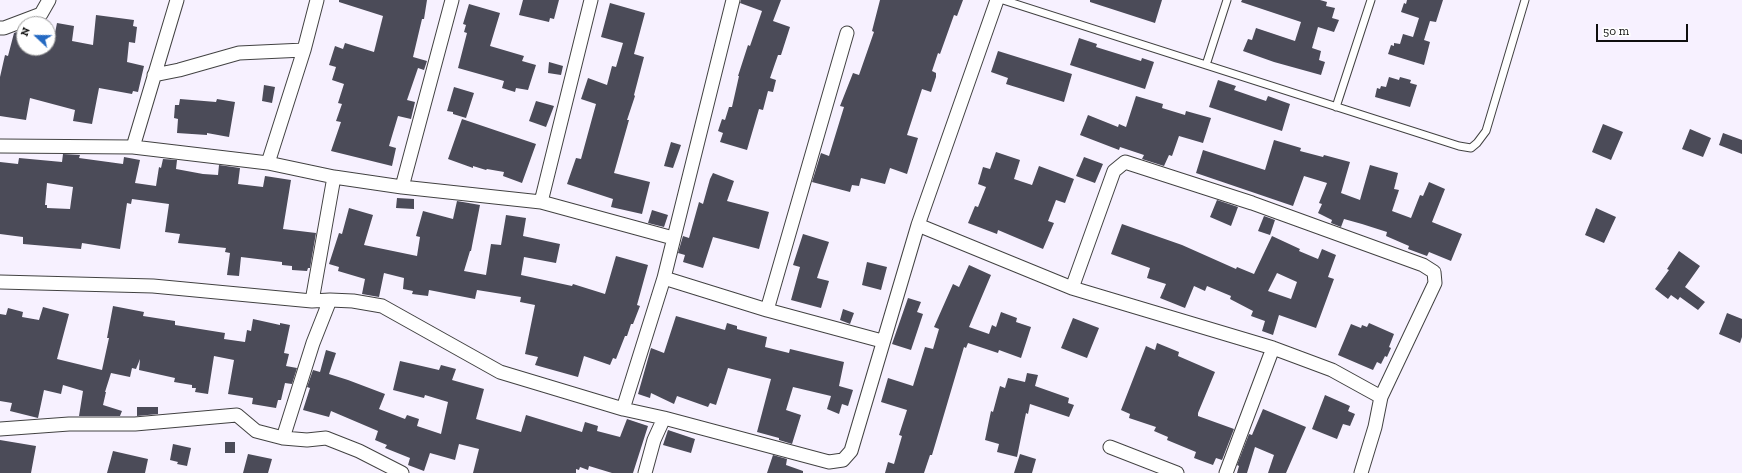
<!DOCTYPE html>
<style>
body{margin:0}
#map{position:relative;width:1742px;height:473px;overflow:hidden;background:#f7f1ff;font-family:"Zilla Slab",serif}
canvas{display:block}
.north{position:absolute;left:16px;top:16px;width:40px;height:40px;box-sizing:border-box;background:#fff;border:1px solid #9f9f9f;border-radius:50%;rotate:292deg;font-size:11px;font-weight:700;line-height:16px;text-align:center;color:#0f0f0f}
.north::after{content:'';display:block;margin:auto;width:14px;height:18px;background:#2469c2;clip-path:polygon(50% 0,100% 100%,50% 72%,0 100%)}
.scale{position:absolute;left:1596px;top:24px;width:92px;height:18px;box-sizing:border-box;border:2px solid #0f0f0f;border-top:0;padding-left:5px;font-size:12px;line-height:14px;white-space:nowrap;color:#0f0f0f;-webkit-text-stroke:3px #fff;paint-order:stroke}
</style>
<div id="map">
<canvas width="1742" height="473"></canvas>
<div class="north">N</div>
<div class="scale">50 m</div>
</div>
<script>
const c = document.querySelector('canvas').getContext('2d');
c.lineJoin = 'round';
function fillPath(path, color) { c.fillStyle = color; c.fill(path, 'evenodd'); }
const shape = rows => new Path2D(rows.map(r => 'M' + r).join(''));
function strokePath(path, color, width, dash) { c.strokeStyle = color; c.lineWidth = width; c.lineCap = dash ? 'butt' : 'round'; c.setLineDash(dash || []); c.stroke(path); }
fillPath(shape([
 [339,0,427,0,424,19,422,19,413,57,427,61,424,70,418,68,407,100,415,102,411,119,398,116,389,146,396,148,392,166,331,151,341,122,336,121,342,104,338,103,344,84,332,80,336,67,329,65,335,46,343,49,345,43,374,52,383,16,339,2],
 [523,0,559,0,554,19,550,18,549,22,519,15],
 [741,0,781,0,773,21,790,27,781,55,778,55,770,78,776,80,773,92,768,91,763,110,759,109,747,150,720,142,723,133,718,131,722,119,725,120,729,107,732,107,739,76,738,76,748,45,750,46,762,11,740,3],
 [880,0,963,0,957,16,954,15,940,54,938,53,932,71,936,73,936,77,931,92,922,89,907,135,918,138,907,174,890,168,885,184,861,178,859,186,852,185,850,192,812,182,821,153,829,156,844,107,840,106,853,73,859,75,874,32,872,31],
 [1090,0,1162,0,1155,23,1090,2],
 [1242,0,1320,0,1327,2,1326,6,1335,8,1332,18,1339,20,1334,32,1318,27,1312,48,1321,51,1319,60,1325,62,1321,75,1274,62,1243,51,1248,39,1252,40,1256,28,1295,41,1301,22,1241,2],
 [1407,0,1443,0,1436,22,1430,21,1424,40,1430,42,1424,65,1388,54,1391,45,1394,46,1394,43,1400,44,1403,34,1413,37,1419,18,1401,12,1404,3,1406,4],
 [610,3,645,13,634,54,644,57,634,95,635,96,627,120,629,120,614,173,650,182,642,214,611,207,613,199,567,184,576,158,581,159,596,104,581,99,588,78,607,85,612,66,616,67,623,43,601,37],
 [469,4,500,13,490,46,524,56,522,61,536,65,528,90,516,88,515,92,502,88,504,81,458,68,467,33,464,32,466,25,463,24],
 [96,15,134,20,133,26,137,27,135,43,129,42,127,62,144,66,138,92,133,91,132,94,99,88,92,124,73,121,75,110,30,98,26,120,0,116,0,77,5,55,8,56,14,33,24,29,24,48,48,48,49,43,53,43,57,23,74,26,72,41,93,45],
 [1079,38,1097,44,1096,47,1141,61,1142,58,1154,62,1145,89,1070,65],
 [998,51,1072,74,1064,102,1006,84,1008,78,991,72],
 [549,62,563,66,561,75,548,73],
 [1389,77,1399,80,1400,77,1411,80,1410,83,1417,85,1410,107,1375,97,1377,88,1380,89,1381,86,1386,87],
 [1218,80,1236,86,1234,90,1266,101,1268,96,1290,104,1282,131,1209,107],
 [264,85,275,87,272,103,262,101],
 [454,87,474,93,466,118,453,114,453,112,447,111],
 [1136,96,1163,104,1162,108,1185,115,1186,111,1211,118,1203,143,1179,136,1172,156,1169,155,1164,166,1142,159,1144,155,1120,147,1119,150,1080,135,1088,115,1118,127,1119,124,1126,127],
 [180,99,216,102,217,99,235,102,229,137,207,133,207,135,177,133,178,119,174,118,175,105,179,105],
 [536,101,554,106,546,127,529,121],
 [462,119,536,144,522,183,503,176,504,172,487,169,486,170,473,166,473,168,448,159],
 [1603,124,1623,132,1611,160,1592,152],
 [1690,129,1711,138,1703,157,1682,149],
 [1723,133,1742,140,1742,154,1719,145],
 [1274,140,1301,148,1300,151,1323,157,1324,155,1350,162,1341,193,1360,200,1370,165,1398,173,1394,189,1399,190,1392,211,1411,218,1420,195,1423,196,1429,182,1445,189,1432,222,1462,234,1451,261,1429,252,1427,256,1408,249,1409,246,1386,236,1387,232,1362,224,1344,219,1341,227,1331,223,1332,220,1318,213,1322,204,1319,203,1327,183,1304,176,1293,206,1196,173,1203,150,1265,170],
 [671,142,681,145,673,168,664,166],
 [996,152,1020,160,1014,179,1032,185,1039,166,1074,179,1065,203,1056,200,1048,221,1054,223,1043,249,998,230,997,234,968,223,975,206,978,207,986,187,978,184,983,167,990,169],
 [63,154,80,155,79,158,123,164,124,157,140,160,135,183,156,186,159,167,161,168,163,159,177,160,176,169,203,174,218,175,219,165,240,168,238,184,263,187,265,176,291,180,283,229,316,233,310,268,308,268,307,271,292,270,292,266,282,265,282,262,241,257,239,276,227,275,230,253,225,252,226,248,178,243,180,234,165,232,169,204,132,199,131,204,127,203,120,249,82,243,81,249,23,244,23,237,0,234,0,162,18,164,19,158,62,162],
 [47,183,73,187,70,209,47,208,47,205,45,205],
 [1084,157,1103,164,1095,183,1076,176],
 [713,173,734,181,727,201,769,212,759,249,713,237,703,268,683,262,685,255,678,253,683,236,689,238,699,202,703,204,710,179],
 [397,198,414,199,414,209,396,208],
 [1217,200,1238,207,1231,226,1210,217],
 [457,201,480,205,471,251,470,251,464,271,486,275,491,244,501,245,506,215,526,218,523,236,560,244,556,263,524,257,521,275,572,286,573,284,605,294,616,256,648,265,637,305,640,306,633,324,631,324,627,336,625,336,616,359,613,358,610,365,584,356,578,377,535,365,538,357,525,354,535,305,520,302,521,297,477,290,475,299,429,290,428,296,412,294,413,291,403,289,404,278,384,273,379,297,362,294,365,279,338,271,339,267,329,264,339,233,342,234,349,208,373,215,364,245,417,256,420,237,416,236,423,211,453,219],
 [1596,208,1616,217,1604,243,1585,235],
 [652,210,668,215,664,227,648,223],
 [1264,216,1275,220,1270,235,1258,231],
 [1122,224,1182,245,1236,269,1237,267,1254,274,1272,236,1300,249,1299,251,1318,259,1322,249,1336,255,1328,277,1334,279,1316,328,1279,315,1273,335,1262,331,1265,321,1251,316,1253,311,1230,299,1231,296,1207,286,1205,291,1194,286,1185,308,1160,298,1166,284,1147,278,1150,268,1111,254],
 [1277,273,1297,282,1291,299,1268,291],
 [803,234,829,242,817,278,829,281,821,308,791,300,800,267,793,265],
 [1679,251,1700,266,1685,287,1705,302,1698,310,1680,297,1678,300,1671,295,1668,299,1655,289,1669,270,1667,269],
 [867,262,887,267,881,290,862,285],
 [969,265,991,275,969,327,989,334,992,325,996,327,1001,312,1017,318,1016,322,1031,327,1021,358,999,350,998,353,968,343,966,348,964,347,932,455,930,455,924,473,885,473,888,462,894,464,902,436,899,435,907,410,881,402,888,378,913,386,925,347,933,349,939,329,934,327,953,284,959,287],
 [908,298,921,302,917,312,923,314,911,350,892,344],
 [113,306,144,312,143,316,175,321,175,325,225,333,224,339,245,342,247,330,251,331,253,319,280,325,280,323,290,325,284,353,289,354,286,366,297,368,292,384,285,383,281,400,278,400,276,408,252,404,253,398,228,394,234,360,214,356,208,394,195,392,196,388,192,388,192,385,174,382,175,378,139,370,140,359,136,369,132,368,130,377,111,373,105,392,106,392,103,405,122,411,120,416,79,416,83,391,63,385,61,394,44,390,38,418,10,411,12,403,0,401,0,314,6,315,8,308,23,312,22,317,39,320,43,307,69,314,57,359,102,370,109,338,107,338],
 [843,309,854,313,850,324,840,320],
 [1727,313,1742,319,1742,337,1740,343,1719,334],
 [676,316,725,330,727,323,737,326,737,329,767,337,765,347,789,353,790,349,844,362,839,386,853,390,848,406,842,404,839,414,827,409,831,396,793,387,786,410,801,415,792,444,779,440,779,438,757,432,771,379,728,368,716,405,710,403,708,407,677,396,674,404,651,393,650,398,638,394,651,348,664,353],
 [1073,318,1099,328,1087,358,1061,348],
 [1369,323,1394,334,1389,347,1391,348,1387,357,1385,356,1381,364,1377,362,1373,370,1338,355,1351,324,1361,328,1362,325,1367,327],
 [1157,343,1179,352,1178,356,1215,372,1198,413,1198,416,1234,429,1222,460,1216,458,1213,465,1194,458,1196,452,1167,440,1168,437,1154,431,1156,427,1129,418,1130,414,1121,410,1146,346,1155,350],
 [326,350,336,353,329,374,348,380,385,394,379,409,405,419,407,415,419,419,417,426,441,434,448,402,425,395,424,398,393,390,400,361,439,370,441,365,456,369,452,380,484,389,476,419,521,432,526,415,582,432,585,422,598,426,597,431,620,437,627,419,648,426,633,473,612,473,589,466,588,470,580,467,579,470,576,469,576,473,473,473,479,449,459,444,455,460,430,453,424,471,408,465,410,458,385,448,387,445,375,440,378,431,331,411,329,417,303,410,310,388,307,387,313,370,320,372],
 [1027,373,1038,375,1035,386,1069,398,1068,403,1074,405,1069,417,1030,404,1028,414,1026,413,1017,457,997,452,999,444,985,440,991,411,993,412,1000,386,1005,388,1008,378,1025,382],
 [1325,395,1350,406,1348,411,1355,414,1350,426,1343,424,1337,439,1312,429],
 [137,407,158,407,158,414,137,416],
 [1263,409,1306,427,1286,473,1268,473,1274,455,1255,447,1247,473,1237,473,1239,466,1237,465,1249,434,1252,435],
 [668,430,695,439,691,453,663,445],
 [0,440,36,446,31,473,0,473],
 [225,442,235,442,235,453,225,453],
 [173,444,191,448,187,466,177,464,178,462,170,460],
 [113,451,148,459,145,473,107,473],
 [248,454,272,459,268,473,243,473],
 [1020,454,1036,459,1032,473,1014,473],
 [773,455,787,459,786,465,803,471,803,473,767,473]
]), '#4b4b58');
const lane = shape([
 [1003,0,1459,146,1471,148,1477,143,1486,131,1525,0],
 [1206,65,1227,0],
 [1336,107,1371,0]
]);
const street = shape([
 [0,28,4,28,41,14,49,0],
 [154,75,179,70,239,53,304,50],
 [0,146,133,147,268,163,334,177,402,187,541,202,673,238],
 [133,147,177,0],
 [268,163,304,50,317,0],
 [402,187,452,0],
 [541,202,591,0],
 [918,225,1072,288,1273,348,1332,370,1381,397],
 [664,278,767,310,882,341],
 [0,282,153,286,312,301,330,300,353,301,382,306,500,372,623,409,664,418,829,462,843,460,851,451,918,225,997,0],
 [1072,288,1114,171,1125,162,1252,203,1423,265,1434,272,1435,283,1381,397,1375,427,1361,473],
 [312,301,334,177],
 [767,310,847,33],
 [623,409,664,278,733,0],
 [0,429,69,424,135,424,237,415,256,431,283,438,307,440,326,438,359,451,402,473],
 [283,438,313,343,330,300],
 [1110,447,1177,473],
 [645,473,654,440,664,418],
 [1226,473,1273,348]
]);
strokePath(lane, '#424242', 9);
strokePath(street, '#424242', 15);
strokePath(lane, '#fff', 7);
strokePath(street, '#fff', 13);
</script>
